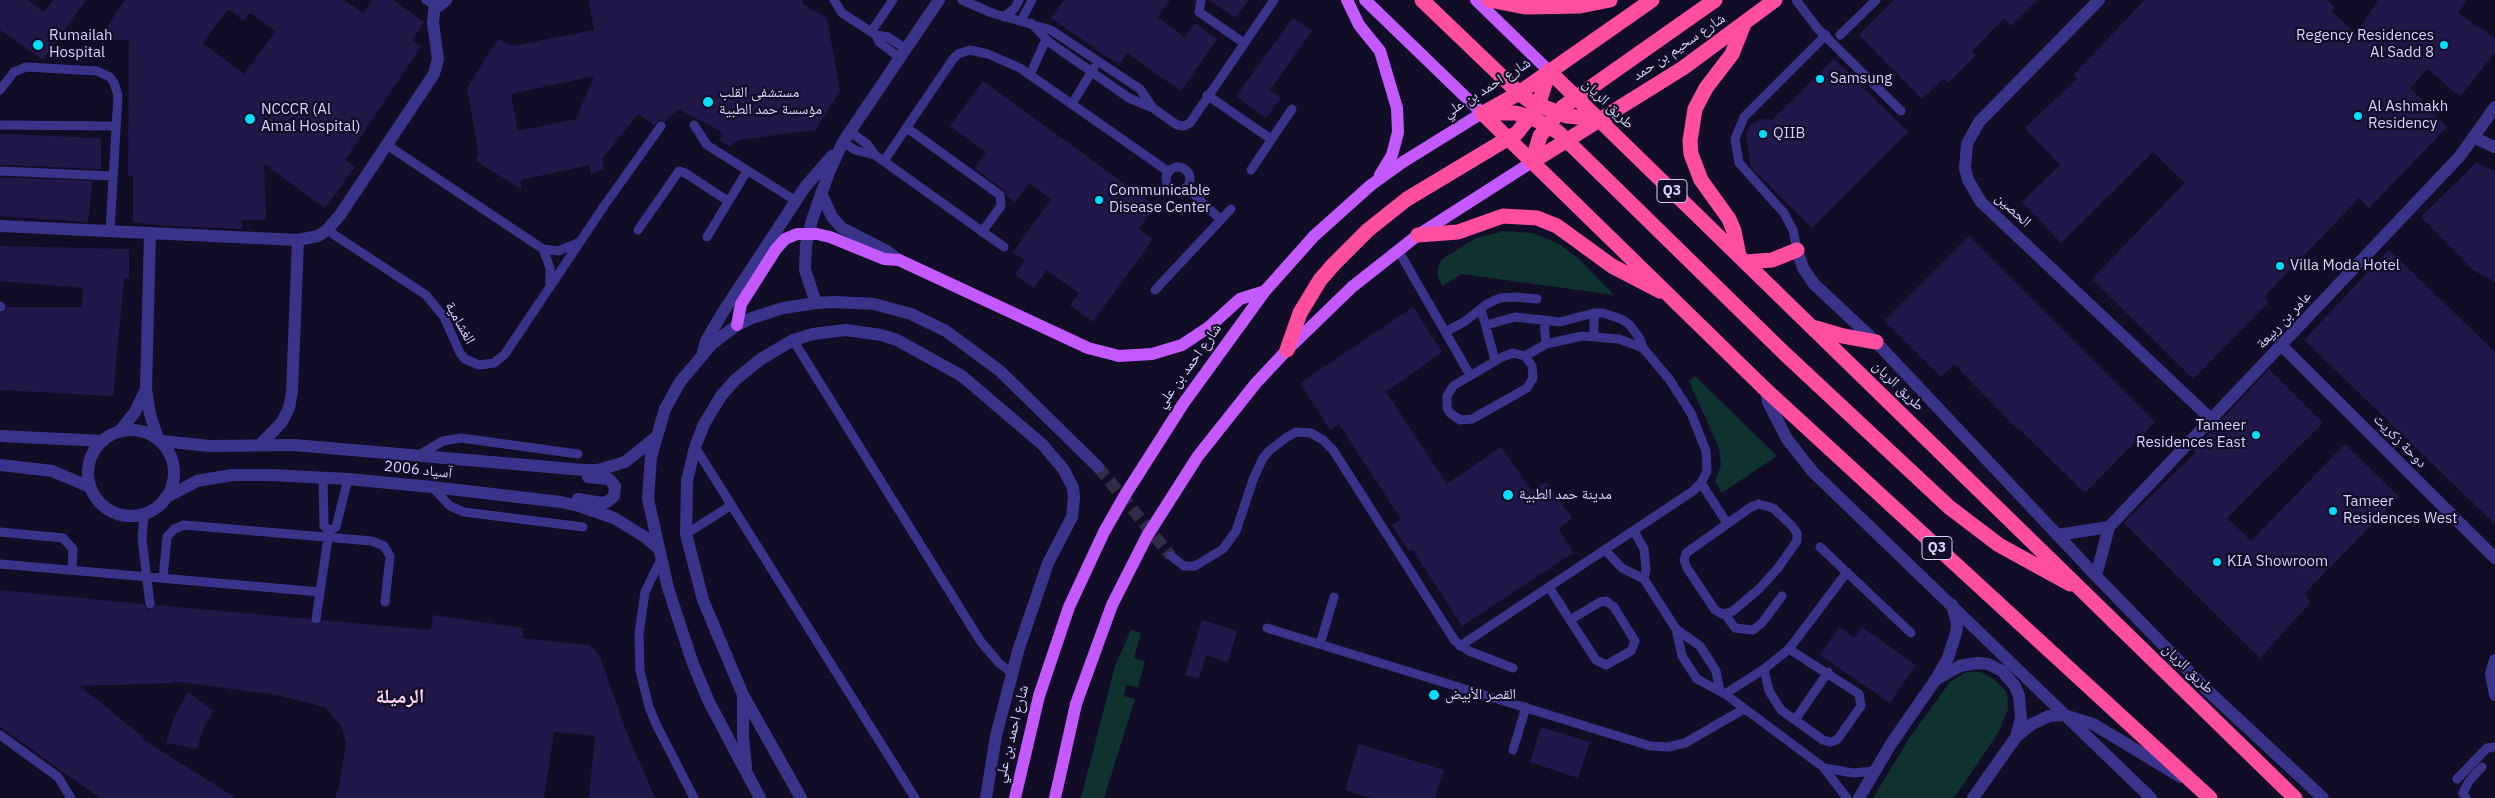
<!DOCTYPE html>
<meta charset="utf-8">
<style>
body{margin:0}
canvas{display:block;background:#120d26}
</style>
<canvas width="2495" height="798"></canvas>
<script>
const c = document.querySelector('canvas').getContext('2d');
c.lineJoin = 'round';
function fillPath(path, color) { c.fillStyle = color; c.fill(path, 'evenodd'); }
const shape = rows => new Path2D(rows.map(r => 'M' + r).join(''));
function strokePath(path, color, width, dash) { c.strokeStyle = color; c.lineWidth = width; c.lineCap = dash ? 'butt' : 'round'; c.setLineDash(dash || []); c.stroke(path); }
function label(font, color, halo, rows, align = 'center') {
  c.font = font + ' "IBM Plex Sans","Noto Naskh Arabic",sans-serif'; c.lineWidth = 4.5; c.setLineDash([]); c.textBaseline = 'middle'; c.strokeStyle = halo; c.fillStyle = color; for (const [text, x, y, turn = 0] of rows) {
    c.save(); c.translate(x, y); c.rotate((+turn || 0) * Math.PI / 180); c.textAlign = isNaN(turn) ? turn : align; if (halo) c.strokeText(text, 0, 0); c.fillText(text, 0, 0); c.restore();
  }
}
fillPath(shape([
 [1504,231,1533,233,1559,244,1579,259,1614,295,1462,274,1442,286,1437,273,1441,260,1476,238],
 [1695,376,1777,456,1722,493,1715,481,1721,465,1719,448,1689,381],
 [1131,630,1141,633,1134,658,1145,661,1138,687,1126,685,1124,696,1135,699,1104,798,1081,798,1115,666],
 [1966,672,1980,672,1994,679,2007,692,2008,709,1998,733,1954,798,1873,798,1910,737,1950,682]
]), '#0f3130');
fillPath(shape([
 [0,0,27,0,44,12,53,0,86,0,43,60,0,30],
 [125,0,344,0,363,13,372,0,393,0,424,22,412,41,421,47,345,160,355,167,325,208,264,164,266,220,242,220,242,229,158,225,133,222,133,176,128,176,129,40,98,40],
 [228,9,244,21,250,13,276,31,244,74,203,43],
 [589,0,803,0,803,4,827,18,840,91,815,130,739,140,729,146,720,140,722,132,678,109,665,122,659,120,654,125,638,114,602,159,604,169,591,174,589,165,521,180,521,189,476,161,479,154,467,88,498,39,512,46,594,30],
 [594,76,576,119,518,131,511,94],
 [1064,0,1170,0,1158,17,1184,37,1195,23,1217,39,1181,91,1127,53,1119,65,1051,18],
 [1210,0,1249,0,1235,18],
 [1894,0,2037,0,2011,26,2004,18,1972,51,1976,55,1948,83,1944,78,1922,99,1859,35],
 [2145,0,2327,0,2335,8,2332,11,2356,34,2378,0,2467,0,2458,13,2495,38,2495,52,2460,97,2428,69,2410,88,2447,127,2369,208,2359,198,2264,297,2269,302,2193,379,2092,279,2185,183,2153,152,2061,243,2022,202,2060,165,2025,128,2077,79,2073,75],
 [1293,18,1312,31,1270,90,1281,98,1266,118,1236,96],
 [1834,59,1908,132,1812,228,1751,167,1746,134,1751,125,1760,119,1772,120],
 [983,81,1155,206,1139,229,1153,239,1093,322,1070,305,1079,293,1047,270,1034,288,1015,274,1025,261,1013,252,1051,199,1029,183,1015,202,1006,195,1004,190,974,168,986,152,950,126],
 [0,134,101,138,101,169,0,165],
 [2476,163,2495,171,2495,282,2473,270,2421,217],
 [0,177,92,181,88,222,0,216],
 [1969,236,2155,422,2085,493,2018,428,2017,429,1954,364,1941,377,1884,321],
 [0,246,129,249,129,279,124,278,113,396,0,390,0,313,5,312,7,307,82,307,83,288,0,281],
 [2389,250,2495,352,2495,524,2304,340],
 [1413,307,1442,352,1386,392,1447,484,1501,447,1532,491,1546,482,1572,518,1559,529,1573,553,1462,626,1413,550,1409,551,1392,525,1401,519,1339,424,1330,430,1300,383],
 [2269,369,2323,423,2227,518,2251,541,2345,444,2399,497,2304,594,2311,602,2260,658,2124,523,2195,453,2193,450],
 [0,590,144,604,145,608,150,610,156,605,310,619,316,625,322,620,431,630,433,615,523,628,522,638,589,645,599,654,626,731,655,798,589,798,595,736,554,732,544,798,335,798,339,787,346,744,342,727,325,707,277,695,172,681,175,683,80,686,144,738,139,737,236,798,100,798,0,727],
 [1202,620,1237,631,1228,662,1206,655,1199,679,1185,675],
 [1839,627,1854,638,1862,627,1916,665,1890,703,1820,655],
 [188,692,213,711,203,729,197,749,166,743,174,717],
 [1541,727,1590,742,1578,778,1530,762],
 [1359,744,1444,770,1435,798,1372,798,1345,790]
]), '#221749');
strokePath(shape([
 [1098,467,1171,556]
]), '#302b47', 12, [12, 6]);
strokePath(shape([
 [426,0,440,7,448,0],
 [834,0,842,13,876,35,879,42,900,58],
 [962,0,992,13,1051,30,1140,89,1153,108],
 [1201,0,1199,12,1244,43],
 [1796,0,1818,29,1901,111],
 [1004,17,1015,8,1019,0],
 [1021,21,1032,0],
 [1031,23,1049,42,1129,98,1153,108,1177,125,1184,126,1190,123,1274,0],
 [871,32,893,0],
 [876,35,888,37,906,49],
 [1840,35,1876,0],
 [1030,75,1046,39],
 [0,90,14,72,26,67,97,71,110,77,114,83,118,95,110,231],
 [1207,95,1271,139],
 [1072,104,1094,68],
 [0,125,116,126],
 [694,125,707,145,796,201],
 [907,128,1000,195,1001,206,982,232],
 [850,132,867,144,875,155,1004,247],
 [843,142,855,150,875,155],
 [387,145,543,249,558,251,578,243],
 [884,161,953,59,958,54,970,50,988,54,1020,68,1169,172],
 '1166 179a12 12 0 1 1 24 0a12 12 0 1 1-24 0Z',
 [1251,170,1292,109],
 [0,171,113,176],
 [1186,187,1221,220],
 [327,230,426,295,444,317,460,353,465,359,479,365,494,363,505,354,604,206,661,126],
 [638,230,679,171,685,173,728,201],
 [707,237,747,171],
 [543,249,550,268,550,285],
 [1398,250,1470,375],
 [1797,250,1793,230,1784,213,1739,163,1735,139,1744,117,1826,35],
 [1155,290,1231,209],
 [0,306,1,307],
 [1481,309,1495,360],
 [1544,321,1546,344],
 [1486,325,1515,317,1560,322,1594,313,1603,313,1621,319,1629,324,1640,339,1643,348],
 [1445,332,1464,322,1487,304,1500,298,1515,297,1537,299],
 [1594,335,1594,313],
 [793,340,981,642,999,663,1012,673],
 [1513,353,1525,356,1532,366,1533,378,1527,388,1472,419,1460,420,1450,413,1447,408,1447,396,1453,386,1502,357,1513,353],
 [695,447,915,798],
 [419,455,443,441,461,438,578,454],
 [323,477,324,526,329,531],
 [1701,483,1727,523],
 [432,487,450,506,464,512,583,527],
 [1759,504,1773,508,1792,526,1797,533,1797,541,1778,568,1759,589,1733,611,1722,614,1715,610,1687,568,1684,560,1686,553,1751,507,1759,504],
 [144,514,142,539,150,604],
 [329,531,336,527,348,479],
 [1634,531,1644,549,1646,569,1644,579],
 [0,532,63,538,73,549,72,570],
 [686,534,730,506],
 [1820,547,1911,633],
 [1605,550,1622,568,1644,579,1676,629,1700,646,1716,671,1720,691],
 [1171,556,1184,566,1195,566,1223,549,1236,531,1254,477,1263,458,1270,450,1287,437,1296,432,1311,433,1323,440,1333,450,1455,641,1469,651,1513,668],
 [661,559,645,592,639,634,640,671,649,707,656,724,694,798],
 [0,564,320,592],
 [163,578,167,537,174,529,184,525,372,541,384,546,390,556,385,602],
 [1549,587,1570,620],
 [1606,601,1614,607,1635,641,1631,651,1606,665,1596,660,1570,620,1600,602,1606,601],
 [1725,614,1735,628,1753,630,1762,623,1782,596],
 [316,619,329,531],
 [1267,628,1650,746,1668,747,1685,743,1744,709],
 [1676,629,1682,656,1697,679,1725,694,1823,767,1847,798],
 [1320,644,1334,597],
 [1460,646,1693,491,1701,483,1707,471,1706,451,1691,413,1669,379,1643,348,1619,339,1582,336,1546,344,1525,356],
 [1764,669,1769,691,1781,710,1823,740,1830,742,1837,740,1861,706,1859,694,1789,649],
 [1725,694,1764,669,1789,649,1847,572],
 [1795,720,1828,672],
 [0,735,58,777,71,798],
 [1513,750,1526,707],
 [1825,768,1853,773,1874,771],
 [2457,779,2487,748,2495,747],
 [2466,798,2463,793,2469,781,2482,767]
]), '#393489', 9);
strokePath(shape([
 [2099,0,1979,122,1967,144,1965,168,1968,180,1981,202,2211,419],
 [2475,138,2495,147],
 [821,193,832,217,842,228,885,250,899,260],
 [0,226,298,240,318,236,327,230,340,215,434,74,438,59,433,23,435,0],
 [150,233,146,389,150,414,158,439],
 [1797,250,1803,268,1814,284,1876,342,2096,576,2207,690,2323,798],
 [816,303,805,270,806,245,812,220,829,172,843,142,939,0],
 [2282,346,2495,558],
 [703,351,707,339,723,312,805,187,832,156],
 [1766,390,1768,402,1787,439,1813,472,2151,798],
 '88 473a43 43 0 1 1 86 0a43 43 0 1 1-86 0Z',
 [119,432,135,412,145,391],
 [0,436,103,441],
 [162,441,209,446,294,445,584,470,598,470,625,462,655,438],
 [260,445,282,422,289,408,292,392,298,240],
 [0,465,52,471,90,487],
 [165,498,197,481,232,475,270,475,348,479,432,487,561,502,579,506,614,518,645,537,659,549],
 [578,499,602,503,607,502,614,496,615,486,609,479,588,477],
 [2057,535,2109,527],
 [2096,576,2109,527,2460,156,2495,107],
 [2495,660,2491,674,2495,695],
 [1937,679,1960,666,1977,663,1988,664,2002,671,2015,686,2019,696,2021,718,2016,737],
 [743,697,743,737,746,767],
 [760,798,709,702,693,664,668,588,648,499,651,457,665,409,680,382,712,344,737,325,752,318,783,308,816,303,835,302,874,304,911,314,946,331,1000,371,1098,467],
 [801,798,743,695,703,600,686,534,687,481,695,447,704,424,721,396,735,380,761,359,793,340,813,334,846,330,881,335,897,340,962,376,1043,445,1064,470,1073,488,1074,497,1072,517,1048,563,1018,651,996,736,986,798],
 [1859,798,1891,744,1936,679,1948,658,1956,633,1957,624,1952,605],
 [1973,798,2016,737,2032,724,2049,716,2064,715,2093,724,2181,777]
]), '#393489', 12);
strokePath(shape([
 [1347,0,1359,25,1380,51,1397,108,1398,132,1395,144,1392,155,1380,175],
 [1476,0,1549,71],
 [737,325,741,304,776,249,785,239,797,234,817,234,830,237,884,259,899,260,1088,348,1119,356,1152,354,1182,345,1209,327,1240,299,1265,291],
 [1015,798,1039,696,1069,607,1104,532,1125,495,1183,404,1265,291,1314,236,1371,185,1403,162,1482,113,1365,0],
 [1055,798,1076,704,1112,605,1147,536,1198,456,1256,383,1287,350,1352,287,1418,235,1532,162]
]), '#c459ff', 12);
strokePath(shape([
 [1422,0,1519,93,1531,102,1567,116,1600,119],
 [1489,0,1525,7,1580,6,1610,0],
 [1549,71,2295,798],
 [1485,112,1519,93,1652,0],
 [1482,113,1766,390,2210,798],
 [1482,113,1515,113,1531,117,1558,132,1784,353,1949,507,1999,545,2070,584],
 [1532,162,1683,68,1775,0],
 [1532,162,1540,136,1563,107,1715,0],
 [1418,235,1458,232,1503,216,1537,218,1557,226,1612,266,1660,291],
 [1739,256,1734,231,1729,219,1701,180,1691,154,1690,141,1695,109,1706,88,1732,54,1744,24],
 [1745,262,1772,260,1797,250],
 [1816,328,1843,336,1876,342],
 [1287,350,1300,313,1320,280,1333,265,1368,230,1407,199,1517,133,1538,106,1549,71]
]), '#ff4d9f', 15);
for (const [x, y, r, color] of [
 [38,45,6,"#00defd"],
 [2444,45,5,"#00defd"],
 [1820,79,5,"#00defd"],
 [708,102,6,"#00defd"],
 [2358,116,5,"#00defd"],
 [250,119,6,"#00defd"],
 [1763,134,5,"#00defd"],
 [1099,200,5,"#00defd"],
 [2280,266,5,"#00defd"],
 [2256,435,5,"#00defd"],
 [1508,495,6,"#00defd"],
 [2333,511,5,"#00defd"],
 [2217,562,5,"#00defd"],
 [1434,695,6,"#00defd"]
]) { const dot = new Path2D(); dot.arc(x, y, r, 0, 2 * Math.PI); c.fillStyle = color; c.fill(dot); strokePath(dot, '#120d26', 2); }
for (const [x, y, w] of [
 [1672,191,30],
 [1937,548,30]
]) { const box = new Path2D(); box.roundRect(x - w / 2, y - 11.5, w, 23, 4); c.fillStyle = '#120d26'; c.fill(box); strokePath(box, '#d8d2ff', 1); }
label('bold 14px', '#d8d2ff', null, [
 ["Q3",1672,191],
 ["Q3",1937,548]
]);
label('15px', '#d8d2ff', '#120d26', [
 ["Rumailah",49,36],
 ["Hospital",49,53],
 ["Regency Residences",2434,36,"right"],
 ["Al Sadd 8",2434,53,"right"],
 ["Samsung",1830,79],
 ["مستشفى القلب",719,93],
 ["مؤسسة حمد الطبية",719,110],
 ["Al Ashmakh",2368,107],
 ["Residency",2368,124],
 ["NCCCR (Al",261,110],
 ["Amal Hospital)",261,127],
 ["QIIB",1773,134],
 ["Communicable",1109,191],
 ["Disease Center",1109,208],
 ["Villa Moda Hotel",2290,266],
 ["Tameer",2246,426,"right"],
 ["Residences East",2246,443,"right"],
 ["مدينة حمد الطبية",1519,495],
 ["Tameer",2343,502],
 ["Residences West",2343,519],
 ["KIA Showroom",2227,562],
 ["القصر الأبيض",1445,695]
], 'left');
label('15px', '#d8d2ff', '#120d26', [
 ["شارع سحيم بن حمد",1679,47,-34],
 ["شارع احمد بن علي",1487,88,-32],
 ["طريق الريان",1608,104,44],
 ["الحصين",2013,210,43],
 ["عامر بن ربيعة",2284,320,-47],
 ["الغشامية",460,323,61],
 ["شارع احمد بن علي",1189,366,-54],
 ["طريق الريان",1898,386,44],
 ["دوحة زكريت",2400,441,45],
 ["آسياد 2006",418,470,6],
 ["طريق الريان",2188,669,44],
 ["شارع احمد بن علي",1012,734,-76]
]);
label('bold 20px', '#ffd4ee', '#120d26', [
 ["الرميلة",400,697]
]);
</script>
